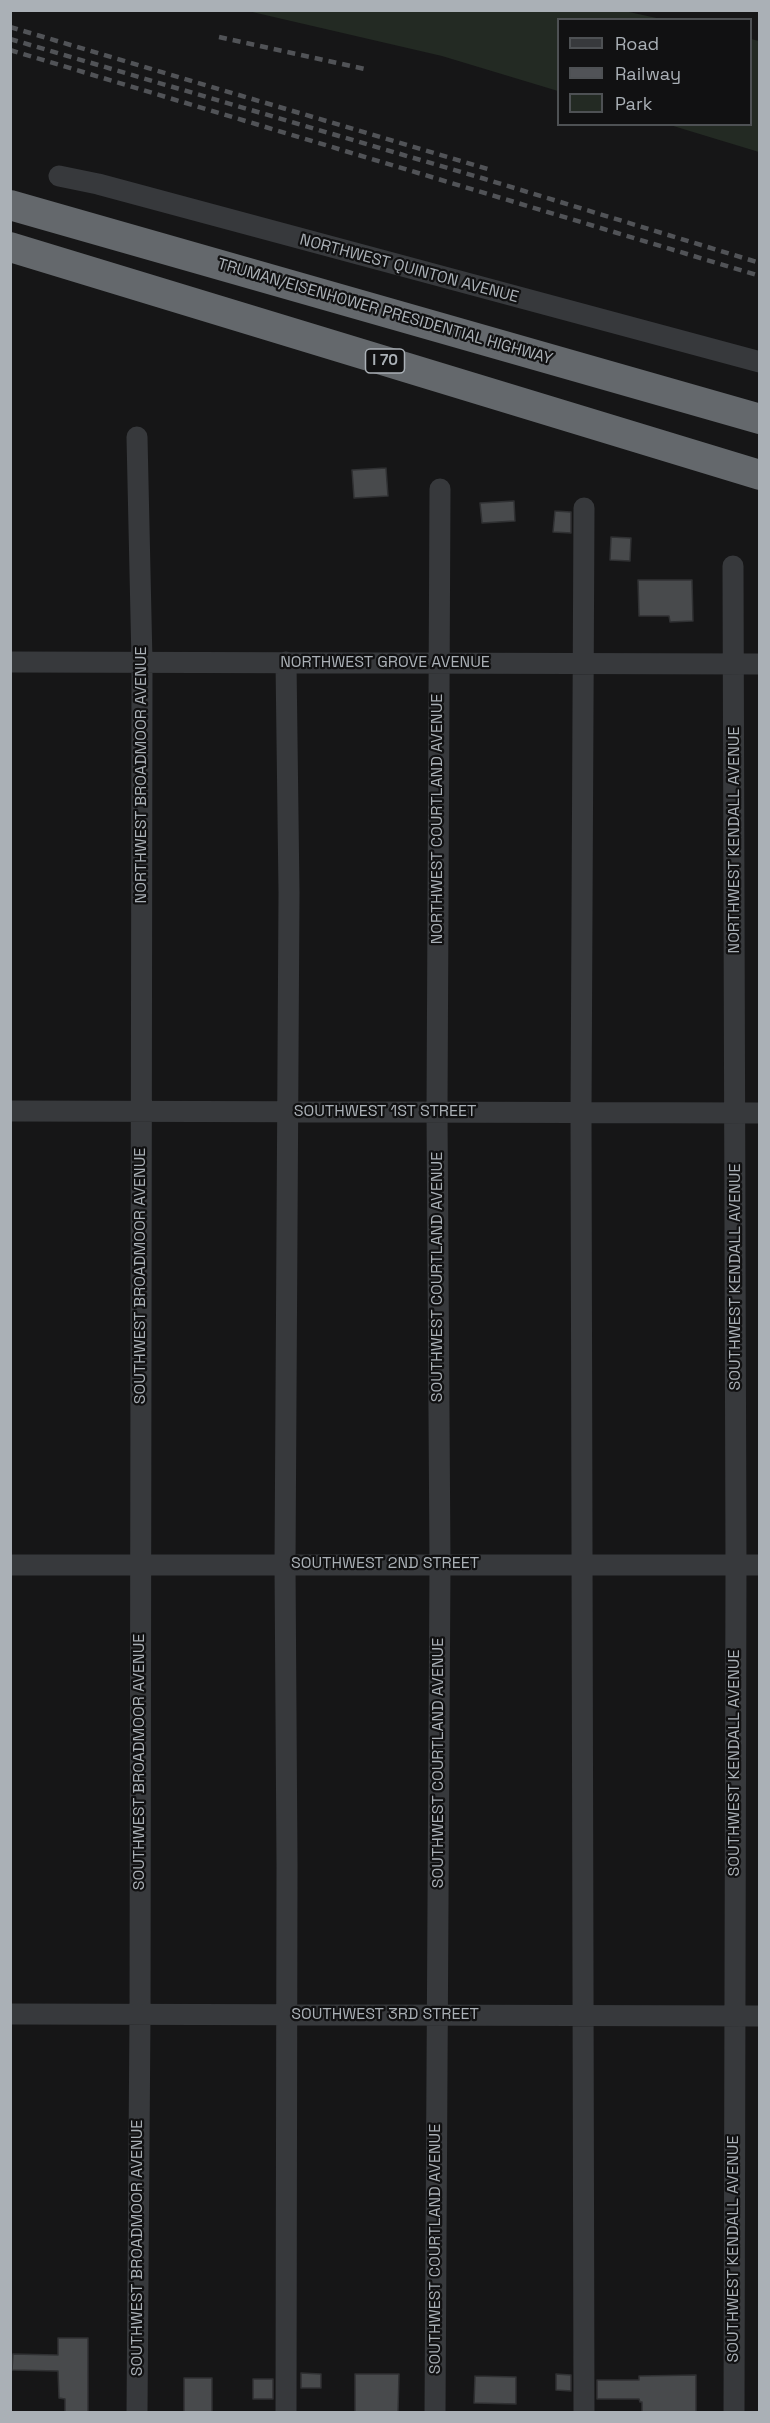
<!DOCTYPE html>
<style>
body{margin:0}
#map{position:relative;width:770px;height:2423px;overflow:hidden;background:#161617;font-family:"Space Grotesk",sans-serif}
canvas{display:block}
.frame{position:absolute;inset:0;border:12px solid #aab0b6;pointer-events:none}
.legend{position:absolute;left:557px;top:18px;width:195px;height:108px;box-sizing:border-box;background:#111112;border:2px solid #4e5154;margin:0;padding:8px 10px;list-style:none;font-size:18px;color:#aab0b6}
.legend li{display:flex;align-items:center;gap:12px;height:30px}
.legend b{width:30px;border:2px solid #4e5154}
</style>
<div id="map">
<canvas width="770" height="2423"></canvas>
<div class="frame"></div>
<ul class="legend">
<li><b style="height:8px;background:#37393c"></b>Road</li>
<li><b style="height:8px;background:#515357"></b>Railway</li>
<li><b style="height:16px;background:#232a23"></b>Park</li>
</ul>
</div>
<script>
const c = document.querySelector('canvas').getContext('2d');
c.lineJoin = 'round';
function fillPath(path, color) { c.fillStyle = color; c.fill(path, 'evenodd'); }
const shape = rows => new Path2D(rows.map(r => 'M' + r).join(''));
function strokePath(path, color, width, dash) { c.strokeStyle = color; c.lineWidth = width; c.lineCap = dash ? 'butt' : 'round'; c.setLineDash(dash || []); c.stroke(path); }
function label(font, color, halo, rows, align = 'center') {
  c.font = font + ' "Space Grotesk",sans-serif'; c.lineWidth = 4.5; c.setLineDash([]); c.textBaseline = 'middle'; c.strokeStyle = halo; c.fillStyle = color; for (const [text, x, y, turn = 0] of rows) {
    c.save(); c.translate(x, y); c.rotate((+turn || 0) * Math.PI / 180); c.textAlign = isNaN(turn) ? turn : align; if (halo) c.strokeText(text, 0, 0); c.fillText(text, 0, 0); c.restore();
  }
}
fillPath(shape([
 [620,10,661,19,558,20,558,91,442,56,248,11],
 [751,39,759,41,759,152,670,125,750,124]
]), '#232a23');
const building = shape([
 [386,468,388,496,354,498,352,470,386,468],
 [514,501,515,521,482,523,480,503,514,501],
 [555,511,571,512,571,533,553,532,555,511],
 [611,537,631,538,630,561,610,560,611,537],
 [638,580,692,580,693,621,670,622,669,616,639,616,638,580],
 [58,2338,88,2338,88,2412,65,2412,65,2399,59,2398,58,2371,12,2370,13,2354,58,2355,58,2338],
 [301,2373,321,2374,321,2388,301,2388,301,2373],
 [355,2374,399,2374,398,2412,355,2412,355,2374],
 [556,2374,571,2375,571,2391,556,2390,556,2374],
 [696,2375,696,2412,642,2412,642,2402,640,2402,639,2399,597,2399,597,2380,639,2380,639,2376,696,2375],
 [475,2376,516,2377,516,2404,474,2403,475,2376],
 [184,2378,212,2378,212,2412,184,2412,184,2378],
 [253,2379,273,2379,273,2399,253,2399,253,2379]
]);
fillPath(building, '#484a4c');
strokePath(building, '#303133', 1.5);
strokePath(shape([
 [59,176,98,184,760,362],
 [733,566,736,1565,734,2412],
 [10,662,760,664],
 [10,1111,760,1113],
 [10,1565,760,1565],
 [10,2014,760,2016],
 [137,2412,140,2014,142,662,137,437],
 [286,2412,287,1865,285,1564,289,893,286,662],
 [435,2412,440,1564,437,1113,440,489],
 [584,2412,581,1113,584,508]
]), '#37393c', 21);
strokePath(shape([
 [10,205,760,419],
 [10,247,760,475]
]), '#64686c', 30);
strokePath(shape([
 [10,27,488,169],
 [219,37,365,69],
 [10,39,485,179,760,263],
 [10,50,760,276]
]), '#515357', 4.5, [8, 6]);
for (const [x, y, w] of [
 [385,361,39]
]) { const box = new Path2D(); box.roundRect(x - w / 2, y - 12, w, 24, 4.5); c.fillStyle = '#111112'; c.fill(box); strokePath(box, '#aab0b6', 1.5); }
label('bold 15px', '#aab0b6', null, [
 ["I 70",385,361]
]);
label('16px', '#aab0b6', '#111112', [
 ["NORTHWEST QUINTON AVENUE",409,269,15],
 ["TRUMAN/EISENHOWER PRESIDENTIAL HIGHWAY",385,312,16],
 ["NORTHWEST GROVE AVENUE",385,663],
 ["NORTHWEST BROADMOOR AVENUE",142,775,-90],
 ["NORTHWEST COURTLAND AVENUE",438,819,-90],
 ["NORTHWEST KENDALL AVENUE",735,840,-90],
 ["SOUTHWEST 1ST STREET",385,1112],
 ["SOUTHWEST BROADMOOR AVENUE",141,1276,-90],
 ["SOUTHWEST COURTLAND AVENUE",438,1277,-90],
 ["SOUTHWEST KENDALL AVENUE",736,1277,-90],
 ["SOUTHWEST 2ND STREET",385,1564],
 ["SOUTHWEST BROADMOOR AVENUE",140,1762,-90],
 ["SOUTHWEST COURTLAND AVENUE",439,1763,-90],
 ["SOUTHWEST KENDALL AVENUE",735,1763,-90],
 ["SOUTHWEST 3RD STREET",385,2015],
 ["SOUTHWEST BROADMOOR AVENUE",138,2248,-90],
 ["SOUTHWEST COURTLAND AVENUE",436,2249,-90],
 ["SOUTHWEST KENDALL AVENUE",734,2249,-90]
]);
</script>
